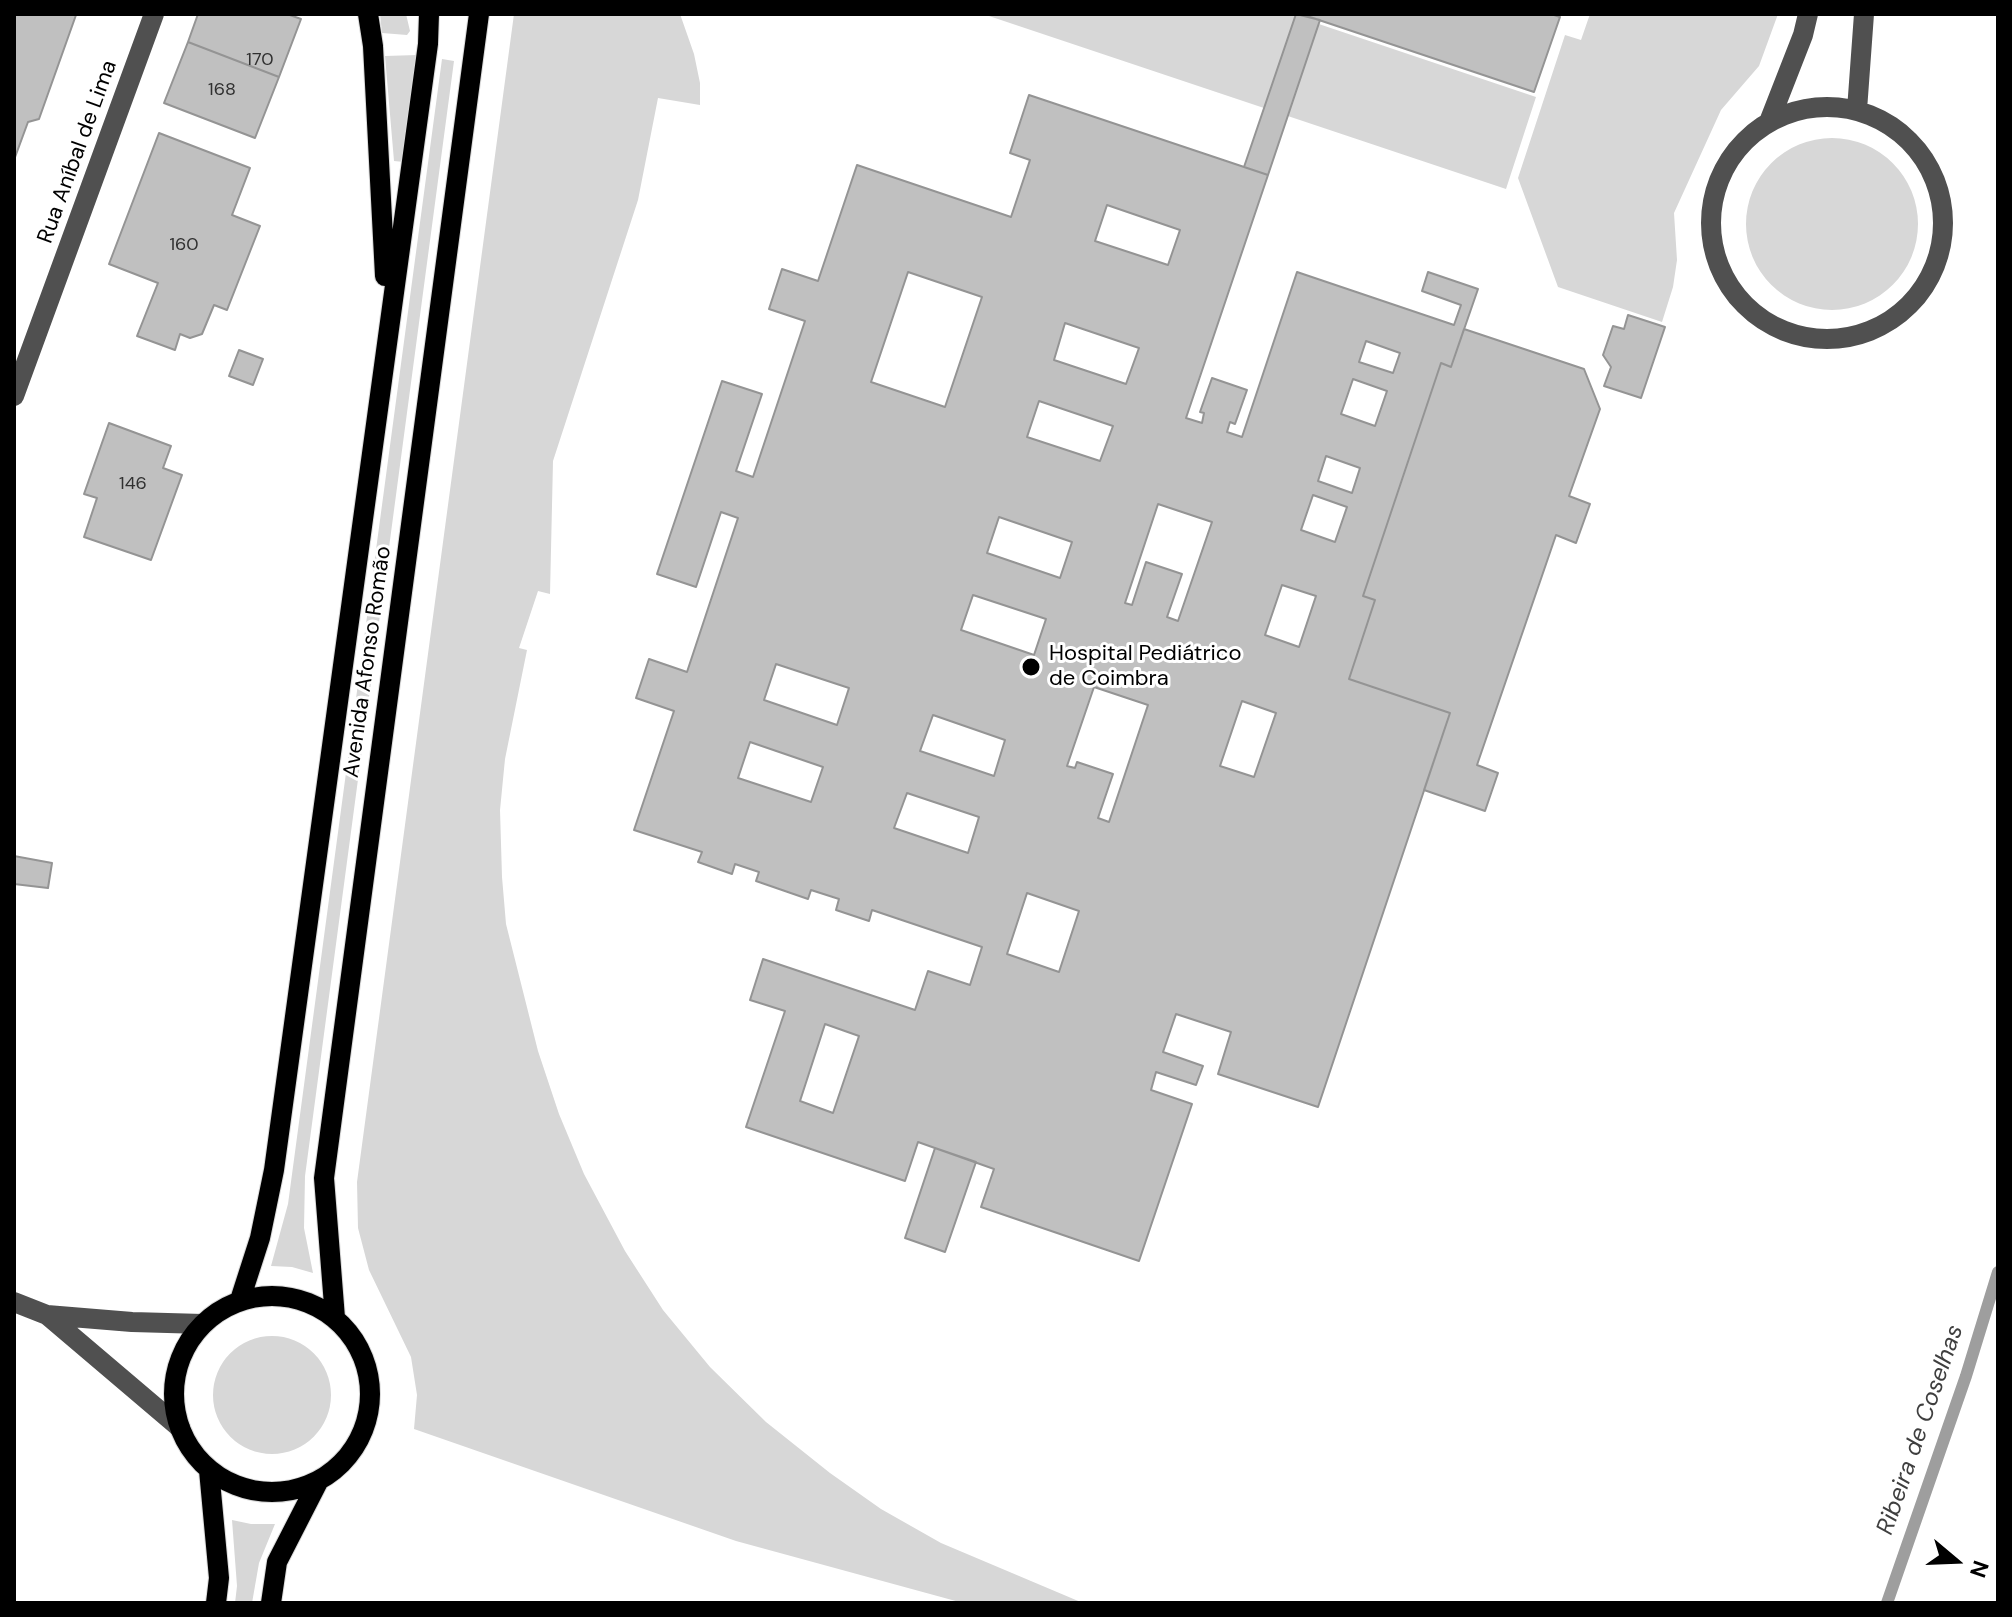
<!DOCTYPE html>
<meta charset="utf-8">
<style>
body{margin:0}
#map{position:relative;width:2012px;height:1617px;overflow:hidden;background:#fff;font-family:"DM Sans",sans-serif}
canvas{display:block}
.frame{position:absolute;inset:0;border:16px solid #000;pointer-events:none}
.north{position:absolute;left:1916px;top:1521px;width:80px;height:80px;-webkit-text-stroke:6px #fff;paint-order:stroke;rotate:109deg;font-size:22px;font-weight:700;line-height:32px;text-align:center;color:#000}
.north::after{content:'';display:block;margin:auto;width:28px;height:36px;background:#000;clip-path:polygon(50% 0,100% 100%,50% 72%,0 100%)}
</style>
<div id="map">
<canvas width="2012" height="1617"></canvas>
<div class="frame"></div>
<div class="north">N</div>
</div>
<script>
const c = document.querySelector('canvas').getContext('2d');
c.lineJoin = 'round';
function fillPath(path, color) { c.fillStyle = color; c.fill(path, 'evenodd'); }
const shape = rows => new Path2D(rows.map(r => 'M' + r).join(''));
function strokePath(path, color, width, dash) { c.strokeStyle = color; c.lineWidth = width; c.lineCap = dash ? 'butt' : 'round'; c.setLineDash(dash || []); c.stroke(path); }
function label(font, color, halo, rows, align = 'center') {
  c.font = font + ' "DM Sans",sans-serif'; c.lineWidth = 6; c.setLineDash([]); c.textBaseline = 'middle'; c.strokeStyle = halo; c.fillStyle = color; for (const [text, x, y, turn = 0] of rows) {
    c.save(); c.translate(x, y); c.rotate((+turn || 0) * Math.PI / 180); c.textAlign = isNaN(turn) ? turn : align; if (halo) c.strokeText(text, 0, 0); c.fillText(text, 0, 0); c.restore();
  }
}
fillPath(shape([
 [380,14,406,14,410,31,407,35,382,33],
 [514,14,680,14,694,54,700,83,700,105,658,98,638,200,553,461,550,594,538,591,519,648,527,650,505,759,500,810,502,877,506,924,538,1051,559,1114,584,1174,625,1251,663,1310,710,1367,766,1422,830,1473,881,1509,941,1543,1083,1603,963,1603,736,1541,414,1429,417,1395,411,1357,369,1270,358,1228,357,1182],
 [983,14,1289,14,1536,97,1506,189],
 [1590,14,1778,14,1759,66,1721,110,1674,213,1677,260,1673,287,1662,322,1558,287,1518,178,1565,35,1581,40],
 [417,55,404,162,394,161,385,56],
 [442,59,454,61,305,1176,304,1228,313,1273,292,1267,271,1266,288,1204],
 '1746 224a86 86 0 1 1 172 0a86 86 0 1 1-172 0Z',
 '213 1395a59 59 0 1 1 118 0a59 59 0 1 1-118 0Z',
 [232,1520,251,1524,275,1524,259,1563,252,1603,235,1603,237,1586]
]), '#d7d7d7');
strokePath(shape([
 [1887,1603,1966,1376,1998,1272]
]), '#9e9e9e', 12);
const building = shape([
 [14,14,76,15,39,119,28,122,14,160,14,14],
 [198,14,287,14,301,19,279,77,188,42,198,14],
 [1296,14,1320,20,1268,175,1244,167,1296,14],
 [1301,14,1551,14,1560,17,1534,92,1301,14],
 [188,42,279,77,255,138,164,103,188,42],
 [1029,95,1268,175,1186,418,1202,423,1204,413,1200,412,1212,378,1247,390,1235,424,1230,422,1227,432,1242,437,1297,272,1454,325,1461,305,1422,291,1428,272,1478,289,1451,367,1441,363,1363,596,1375,600,1349,679,1450,713,1318,1107,1218,1074,1231,1032,1176,1014,1163,1052,1203,1066,1196,1085,1156,1072,1151,1090,1192,1104,1139,1261,981,1207,994,1169,918,1142,905,1181,746,1127,785,1011,750,1000,763,959,915,1010,928,971,970,985,982,947,872,910,869,921,836,910,839,899,811,890,808,899,756,881,759,872,735,864,732,874,698,862,702,852,634,830,674,711,636,698,649,659,687,672,738,518,721,512,696,587,657,574,722,381,762,394,736,471,753,477,805,321,769,309,782,269,818,281,857,165,1011,217,1030,160,1010,153,1029,95],
 [1107,205,1180,230,1168,265,1095,241,1107,205],
 [908,272,982,297,945,407,871,382,908,272],
 [1065,323,1139,348,1126,384,1054,360,1065,323],
 [1366,341,1400,353,1393,373,1359,362,1366,341],
 [1353,379,1387,391,1375,426,1341,414,1353,379],
 [1039,401,1113,426,1100,461,1027,437,1039,401],
 [1326,456,1360,468,1352,493,1318,481,1326,456],
 [1313,495,1347,507,1335,542,1301,530,1313,495],
 [1158,504,1212,522,1178,621,1167,617,1182,574,1146,562,1132,605,1125,603,1158,504],
 [999,517,1072,542,1060,578,987,553,999,517],
 [1282,585,1316,596,1299,647,1265,635,1282,585],
 [973,595,1046,619,1034,655,961,630,973,595],
 [776,664,849,688,837,725,764,700,776,664],
 [1094,687,1148,705,1109,822,1098,818,1113,774,1077,762,1075,768,1067,766,1094,687],
 [1242,701,1276,713,1254,777,1220,766,1242,701],
 [933,715,1005,740,994,776,920,751,933,715],
 [750,742,823,767,811,802,738,778,750,742],
 [907,793,979,817,968,853,894,828,907,793],
 [1027,893,1079,911,1059,972,1007,954,1027,893],
 [825,1024,859,1036,833,1113,800,1101,825,1024],
 [159,133,250,168,232,215,260,226,227,310,214,305,202,334,190,338,180,334,175,350,137,336,158,283,109,264,159,133],
 [1628,315,1665,327,1641,398,1604,386,1611,367,1603,355,1613,326,1624,329,1628,315],
 [1464,329,1584,369,1600,409,1569,496,1590,504,1576,543,1556,535,1477,765,1498,773,1485,811,1424,790,1450,713,1349,679,1375,600,1363,596,1441,363,1451,367,1464,329],
 [239,350,263,359,253,385,229,376,239,350],
 [109,423,171,446,163,468,182,475,151,560,84,537,97,498,84,494,109,423],
 [14,856,52,863,48,888,14,884,14,856],
 [935,1148,976,1162,945,1252,905,1238,935,1148]
]);
fillPath(building, '#c0c0c0');
strokePath(building, '#949494', 2);
const major = shape([
 [368,14,373,46,385,276],
 '174 1394a98 98 0 1 1 196 0a98 98 0 1 1-196 0Z',
 [240,1300,260,1238,274,1170,428,44,429,14],
 [335,1318,324,1178,479,14],
 [209,1470,219,1578,216,1603],
 [271,1603,277,1562,318,1482]
]);
strokePath(major, '#dbdbdb', 22);
strokePath(shape([
 '1711 223a116 116 0 1 1 232 0a116 116 0 1 1-232 0Z',
 [1857,110,1864,14],
 [1769,122,1803,35,1808,14],
 [14,396,154,14],
 [14,1302,47,1315,180,1428],
 [47,1315,132,1322,203,1324]
]), '#505050', 20);
strokePath(major, '#000', 20);
for (const [x, y, r, color] of [
 [1031,667,10,"#000"]
]) { const dot = new Path2D(); dot.arc(x, y, r, 0, 2 * Math.PI); c.fillStyle = color; c.fill(dot); strokePath(dot, '#fff', 3); }
label('18px', '#303030', null, [
 ["170",260,60],
 ["168",222,90],
 ["160",184,245],
 ["146",133,484]
]);
label('22px', '#000', '#fff', [
 ["Rua Aníbal de Lima",78,152,-70],
 ["Avenida Afonso Romão",368,662,-82]
]);
label('22px', '#000', '#fff', [
 ["Hospital Pediátrico",1049,654],
 ["de Coimbra",1049,679]
], 'left');
label('italic 24px', '#3f3f3f', '#fff', [
 ["Ribeira de Coselhas",1921,1430,-71]
]);
</script>
